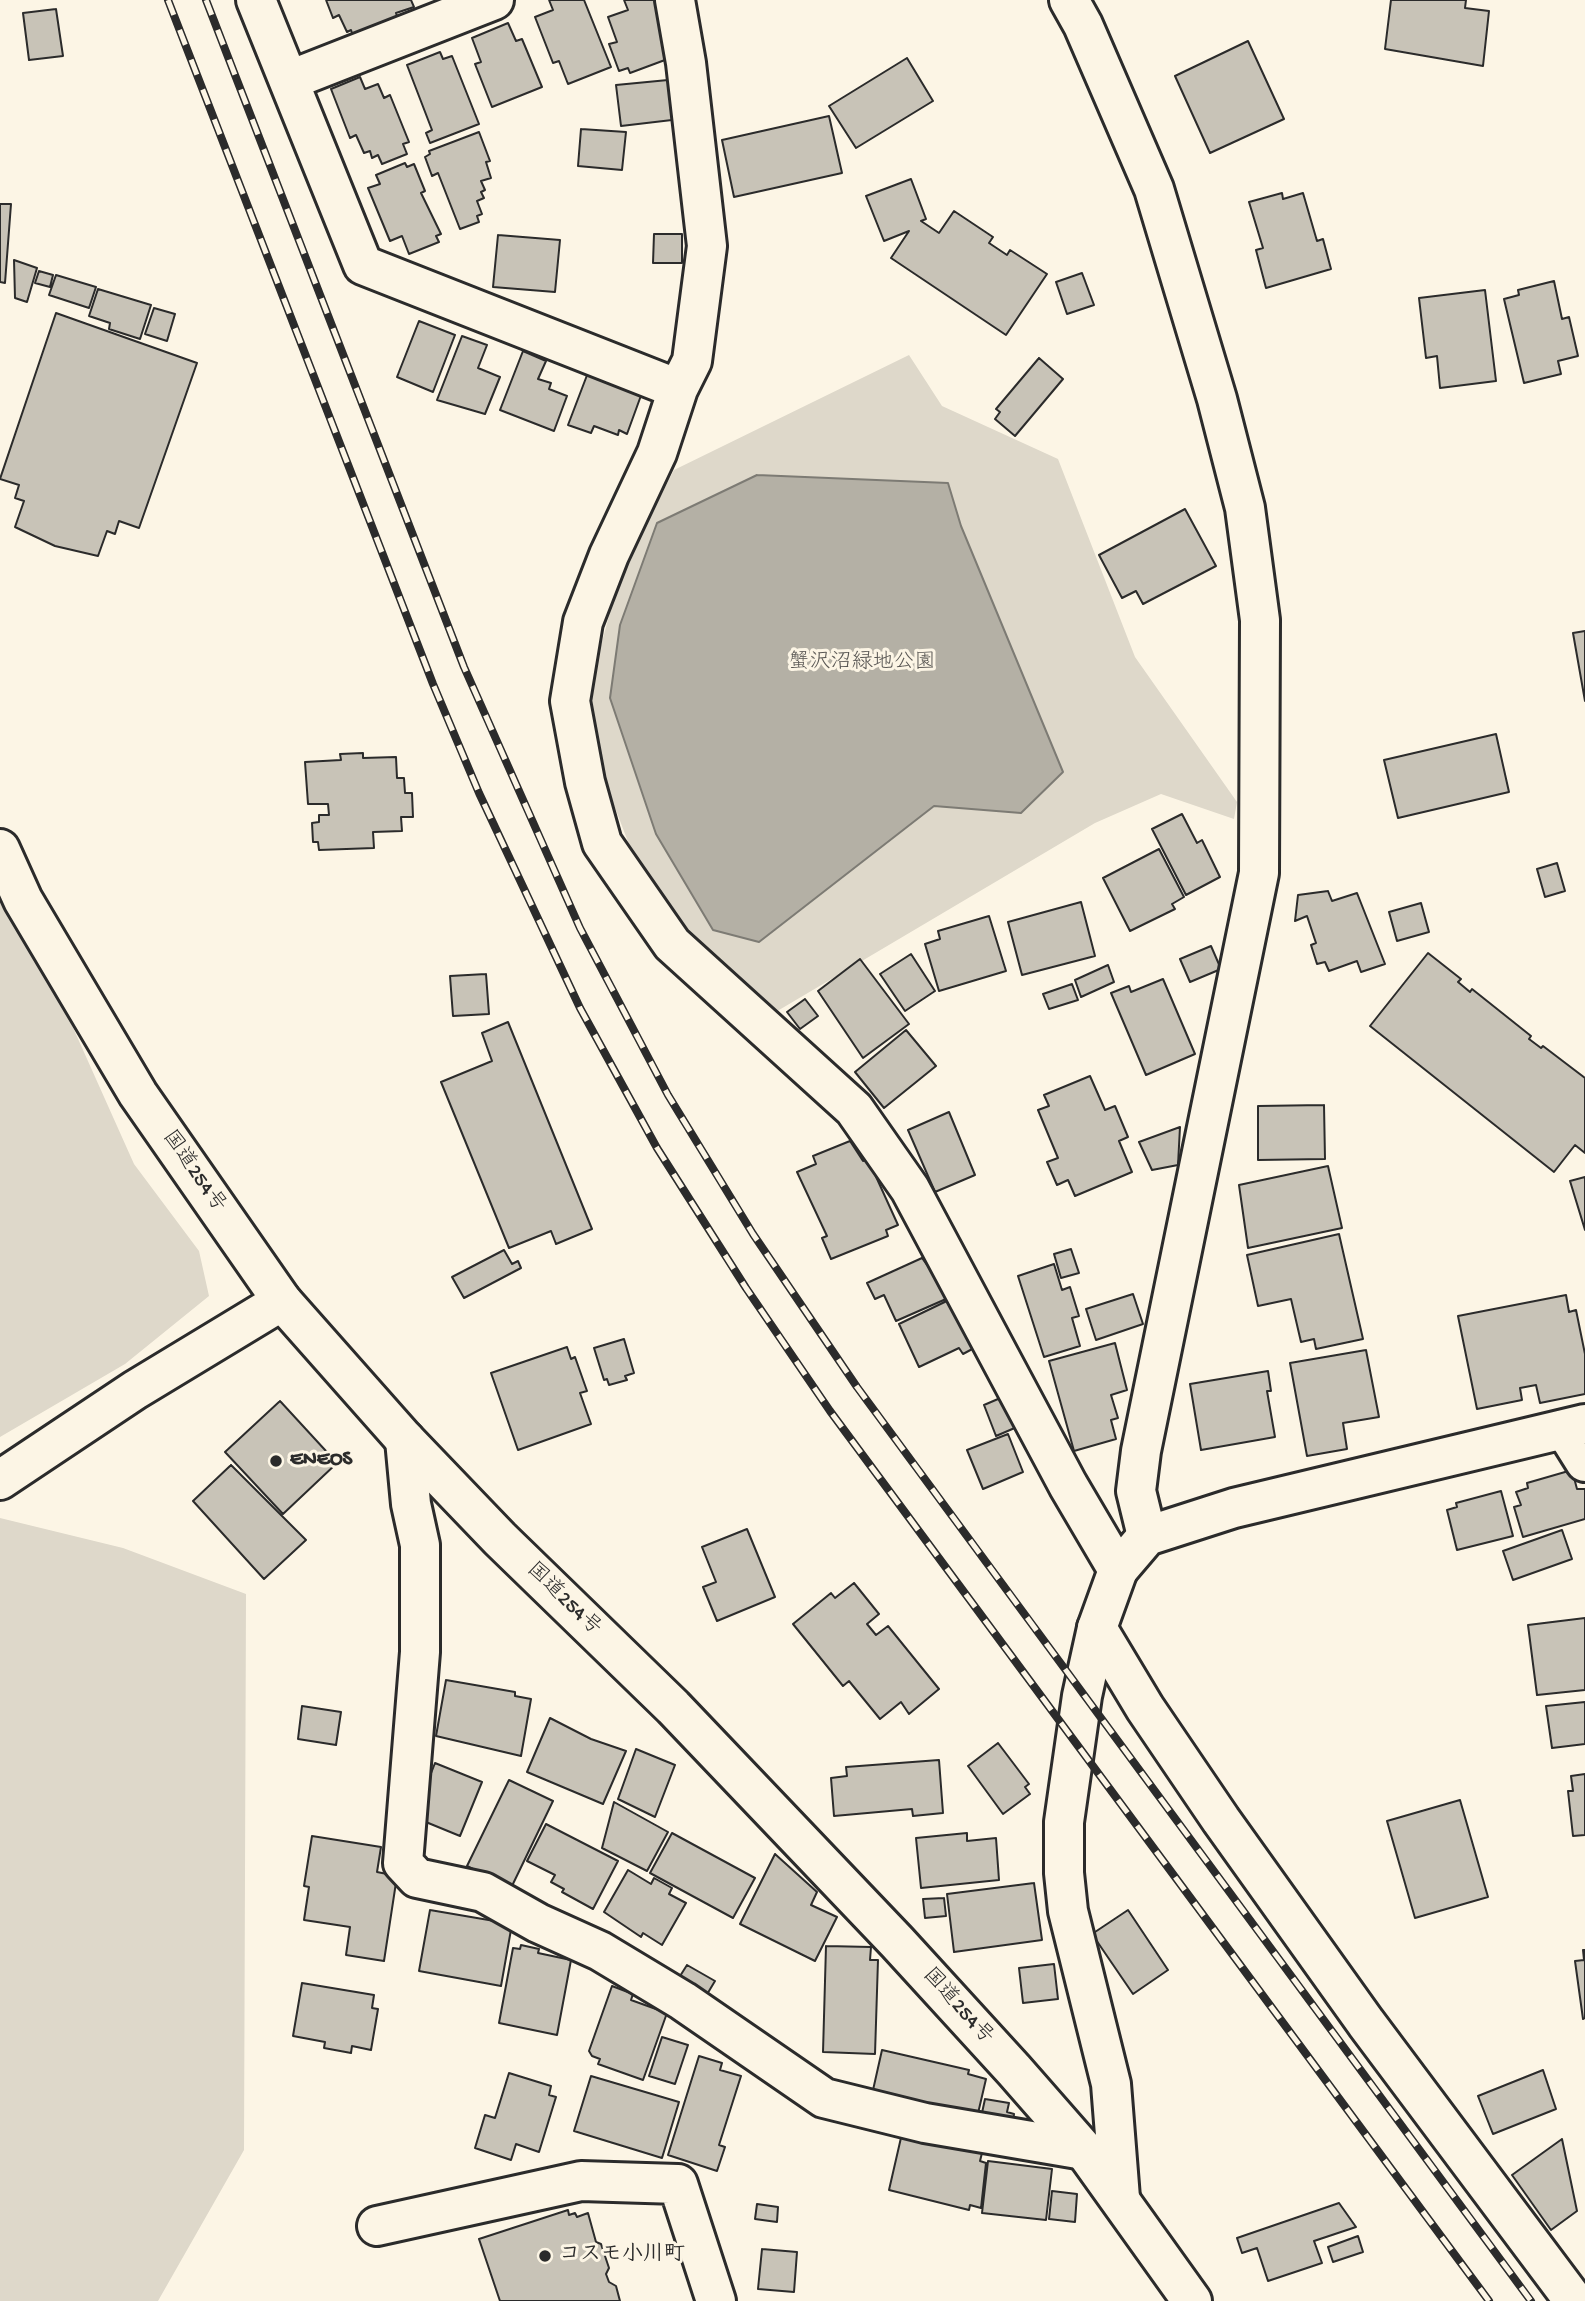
<!DOCTYPE html>
<meta charset="utf-8">
<style>
body{margin:0}
canvas{display:block;background:#fcf5e5}
</style>
<canvas width="1585" height="2301"></canvas>
<script>
const c = document.querySelector('canvas').getContext('2d');
c.lineJoin = 'round';
function fillPath(path, color) { c.fillStyle = color; c.fill(path, 'evenodd'); }
const shape = rows => new Path2D(rows.map(r => 'M' + r).join(''));
function strokePath(path, color, width, dash) { c.strokeStyle = color; c.lineWidth = width; c.lineCap = dash ? 'butt' : 'round'; c.setLineDash(dash || []); c.stroke(path); }
function label(font, color, halo, rows, align = 'center') {
  c.font = font + ' "Gochi Hand","Klee One",sans-serif'; c.lineWidth = 6; c.setLineDash([]); c.textBaseline = 'middle'; c.strokeStyle = halo; c.fillStyle = color; for (const [text, x, y, turn = 0] of rows) {
    c.save(); c.translate(x, y); c.rotate((+turn || 0) * Math.PI / 180); c.textAlign = isNaN(turn) ? turn : align; if (halo) c.strokeText(text, 0, 0); c.fillText(text, 0, 0); c.restore();
  }
}
fillPath(shape([
 [909,355,942,406,1058,459,1135,657,1237,802,1234,819,1161,794,1095,823,774,1013,677,923,632,852,602,774,588,693,621,572,674,470],
 [0,902,62,1003,134,1164,199,1251,209,1296,125,1364,0,1437],
 [0,1518,123,1548,246,1594,244,2150,158,2301,0,2301]
]), '#ded8ca');
const water = shape([
 [757,475,948,483,961,526,1063,772,1021,813,934,806,759,942,713,930,656,834,610,698,620,625,657,523,757,475]
]);
fillPath(water, '#b4b0a5');
strokePath(water, '#7d7b74', 2);
const building = shape([
 [326,0,411,0,414,7,396,13,398,19,353,36,351,30,347,32,339,15,333,18,326,0],
 [549,0,584,0,611,67,568,84,559,61,553,63,535,17,553,10,549,0],
 [624,0,657,0,673,57,630,73,628,68,619,71,609,44,617,42,608,17,628,10,624,0],
 [1391,0,1466,0,1465,8,1489,11,1483,66,1385,49,1391,0],
 [56,9,63,56,29,60,23,13,56,9],
 [508,23,516,41,522,39,542,87,492,107,475,64,481,62,472,38,508,23],
 [1248,41,1284,119,1210,153,1175,76,1248,41],
 [440,52,443,59,452,56,479,124,430,143,426,133,432,130,407,65,440,52],
 [907,58,933,101,856,148,829,106,907,58],
 [360,77,365,89,378,84,384,98,390,95,409,142,403,144,407,154,382,164,378,155,372,158,370,151,364,153,356,135,350,138,331,89,360,77],
 [668,80,672,120,621,126,616,85,668,80],
 [829,116,842,173,734,197,722,140,829,116],
 [581,129,626,132,622,170,578,166,581,129],
 [479,132,490,161,486,162,491,178,481,181,485,190,481,192,484,198,477,201,482,214,477,216,479,222,460,229,438,173,432,176,425,157,430,154,429,151,479,132],
 [405,163,407,167,414,164,425,191,421,193,441,234,436,236,439,242,409,254,402,236,390,241,368,188,380,184,376,175,405,163],
 [911,179,926,219,921,221,939,233,954,211,993,237,989,243,1007,255,1010,250,1047,274,1006,335,891,258,909,231,884,241,866,196,911,179],
 [1282,193,1283,199,1303,193,1317,241,1323,239,1331,269,1266,288,1256,250,1263,248,1249,202,1282,193],
 [0,204,11,204,5,283,0,282,0,204],
 [654,234,682,234,682,263,653,263,654,234],
 [498,235,560,240,555,292,493,287,498,235],
 [14,260,37,268,27,302,15,298,14,260],
 [39,271,53,275,50,287,35,283,39,271],
 [1082,273,1094,305,1067,314,1056,282,1082,273],
 [56,275,96,287,89,308,49,295,56,275],
 [1554,281,1562,319,1569,317,1578,356,1558,361,1561,374,1524,383,1504,299,1519,295,1518,290,1554,281],
 [98,289,151,305,140,339,109,329,110,323,89,316,98,289],
 [1485,290,1496,381,1440,388,1437,356,1426,358,1419,298,1485,290],
 [154,308,175,314,167,341,145,334,154,308],
 [56,313,197,363,139,528,119,521,115,534,107,531,98,556,55,546,15,527,24,501,15,498,19,485,0,479,56,313],
 [419,321,455,335,433,392,397,377,419,321],
 [462,336,487,345,478,368,500,377,485,414,437,400,462,336],
 [523,351,546,361,538,379,551,383,549,389,567,396,554,431,500,410,523,351],
 [1039,358,1063,379,1015,436,995,419,1000,412,996,409,1039,358],
 [589,370,643,390,627,434,619,430,618,435,594,426,591,433,568,425,589,370],
 [1185,509,1216,566,1143,604,1136,591,1122,598,1099,555,1185,509],
 [1585,631,1585,701,1573,633,1585,631],
 [1496,734,1509,792,1398,818,1384,760,1496,734],
 [363,753,363,758,396,757,397,778,404,778,405,793,412,793,413,817,401,817,402,831,373,832,374,848,319,850,318,842,313,842,312,823,319,822,319,815,329,815,328,804,308,804,305,762,341,760,340,754,363,753],
 [1182,814,1197,843,1202,840,1220,877,1186,895,1152,829,1182,814],
 [1159,849,1184,897,1172,904,1175,909,1130,931,1103,878,1159,849],
 [1557,863,1565,891,1545,897,1537,869,1557,863],
 [1328,891,1332,901,1357,893,1385,964,1361,972,1357,961,1329,971,1325,962,1317,964,1311,945,1316,943,1307,916,1295,921,1298,895,1328,891],
 [1081,902,1095,956,1022,975,1008,922,1081,902],
 [1421,903,1429,932,1397,941,1389,912,1421,903],
 [989,916,1006,971,939,991,925,944,940,939,938,931,989,916],
 [1211,946,1221,969,1190,982,1180,959,1211,946],
 [1428,953,1461,979,1458,982,1470,992,1472,989,1531,1036,1529,1039,1541,1048,1543,1046,1585,1078,1585,1153,1575,1145,1554,1172,1370,1026,1428,953],
 [911,954,935,991,905,1011,880,974,911,954],
 [860,959,909,1024,863,1058,818,991,860,959],
 [1108,965,1114,982,1081,997,1075,980,1108,965],
 [486,974,489,1014,453,1016,450,976,486,974],
 [1163,979,1195,1054,1146,1075,1111,993,1129,986,1131,992,1163,979],
 [1072,984,1078,1000,1049,1009,1043,994,1072,984],
 [805,999,818,1016,800,1029,787,1012,805,999],
 [508,1022,592,1229,556,1244,551,1231,509,1248,441,1082,492,1061,482,1033,508,1022],
 [906,1030,936,1066,884,1108,855,1072,906,1030],
 [1090,1076,1105,1110,1115,1106,1128,1137,1119,1141,1132,1172,1075,1196,1068,1180,1057,1185,1047,1162,1058,1158,1038,1110,1049,1106,1044,1095,1090,1076],
 [1324,1105,1325,1159,1258,1160,1258,1106,1324,1105],
 [949,1112,975,1175,935,1192,908,1130,949,1112],
 [1180,1127,1178,1165,1152,1170,1139,1142,1180,1127],
 [850,1141,863,1161,868,1159,898,1225,886,1230,888,1236,831,1259,822,1238,827,1236,797,1172,816,1164,813,1156,850,1141],
 [1328,1166,1342,1228,1248,1248,1239,1185,1328,1166],
 [1585,1177,1585,1230,1570,1181,1585,1177],
 [1339,1234,1363,1339,1316,1349,1314,1339,1301,1342,1291,1299,1258,1306,1247,1255,1339,1234],
 [1071,1249,1079,1273,1061,1278,1054,1254,1071,1249],
 [504,1250,512,1264,518,1261,521,1268,464,1298,452,1277,504,1250],
 [922,1258,933,1273,939,1270,946,1287,941,1289,946,1299,896,1321,884,1295,875,1299,867,1283,922,1258],
 [1054,1264,1062,1290,1070,1287,1079,1316,1072,1318,1080,1346,1044,1357,1018,1276,1054,1264],
 [1133,1294,1143,1324,1096,1340,1086,1309,1133,1294],
 [1566,1295,1569,1312,1576,1310,1585,1354,1585,1394,1540,1403,1536,1385,1520,1388,1522,1400,1477,1409,1458,1316,1566,1295],
 [953,1298,976,1347,963,1354,959,1348,919,1367,899,1324,953,1298],
 [624,1339,634,1373,625,1376,627,1380,609,1385,607,1379,604,1380,594,1348,624,1339],
 [1115,1343,1127,1390,1111,1395,1118,1418,1111,1420,1116,1439,1074,1451,1049,1361,1115,1343],
 [567,1347,571,1359,575,1357,587,1391,580,1393,591,1424,518,1450,491,1373,567,1347],
 [1366,1350,1379,1417,1343,1423,1347,1449,1307,1456,1290,1363,1366,1350],
 [1268,1371,1271,1391,1267,1391,1275,1437,1201,1450,1190,1384,1268,1371],
 [1005,1396,1017,1427,996,1436,984,1405,1005,1396],
 [280,1401,337,1463,283,1514,225,1452,280,1401],
 [1008,1434,1023,1472,983,1489,967,1450,1008,1434],
 [231,1465,306,1540,264,1579,193,1501,231,1465],
 [1572,1470,1577,1489,1585,1489,1585,1519,1523,1537,1514,1507,1521,1505,1516,1492,1528,1488,1527,1483,1572,1470],
 [1501,1491,1513,1536,1457,1550,1447,1510,1457,1507,1456,1503,1501,1491],
 [747,1529,775,1597,717,1621,703,1587,716,1582,702,1547,747,1529],
 [1562,1530,1572,1559,1513,1580,1503,1551,1562,1530],
 [854,1583,879,1614,867,1624,876,1635,888,1626,939,1689,909,1714,901,1702,880,1719,849,1681,843,1686,793,1624,831,1593,835,1598,854,1583],
 [1585,1618,1585,1690,1537,1695,1528,1625,1585,1618],
 [446,1680,515,1692,515,1696,531,1699,521,1756,436,1736,446,1680],
 [1585,1702,1585,1744,1552,1748,1546,1706,1585,1702],
 [302,1706,341,1712,336,1745,298,1739,302,1706],
 [550,1718,591,1739,626,1751,603,1804,527,1772,550,1718],
 [998,1743,1029,1784,1025,1787,1030,1794,1003,1814,968,1766,998,1743],
 [636,1749,675,1765,655,1817,618,1799,636,1749],
 [939,1760,943,1813,913,1816,912,1809,834,1816,831,1778,847,1776,846,1767,939,1760],
 [435,1763,482,1782,460,1836,421,1820,428,1802,421,1799,435,1763],
 [1585,1774,1585,1835,1573,1836,1568,1791,1573,1791,1571,1776,1585,1774],
 [509,1780,553,1801,511,1888,467,1866,509,1780],
 [1460,1800,1488,1897,1415,1918,1387,1821,1460,1800],
 [614,1802,668,1832,647,1871,602,1848,614,1802],
 [546,1824,618,1861,593,1909,562,1892,564,1889,551,1882,555,1875,527,1861,546,1824],
 [672,1833,755,1878,733,1918,650,1873,672,1833],
 [967,1833,967,1841,996,1838,999,1880,921,1888,916,1838,967,1833],
 [312,1836,381,1847,377,1872,397,1876,384,1961,346,1955,350,1927,304,1920,309,1887,304,1886,312,1836],
 [775,1854,817,1892,811,1905,837,1917,815,1961,740,1924,775,1854],
 [628,1870,651,1884,654,1878,672,1888,669,1894,686,1903,662,1945,643,1933,641,1937,604,1912,628,1870],
 [1034,1883,1042,1940,954,1952,947,1894,1034,1883],
 [944,1898,946,1916,925,1918,923,1899,944,1898],
 [430,1910,512,1924,501,1986,419,1971,430,1910],
 [1128,1910,1168,1970,1133,1994,1092,1934,1128,1910],
 [521,1945,539,1949,538,1953,571,1960,557,2035,499,2023,513,1948,520,1949,521,1945],
 [826,1946,871,1947,870,1960,878,1960,875,2054,823,2052,826,1946],
 [1583,1950,1585,1950,1585,2018,1583,2019,1575,1961,1584,1960,1583,1950],
 [1054,1964,1058,1999,1023,2003,1019,1968,1054,1964],
 [687,1965,715,1981,703,2001,675,1984,687,1965],
 [302,1983,374,1995,372,2008,378,2009,371,2050,352,2046,351,2053,324,2048,325,2042,293,2036,302,1983],
 [612,1986,633,1994,631,2000,667,2013,643,2080,598,2064,600,2059,592,2056,589,2051,612,1986],
 [662,2037,688,2045,675,2084,649,2076,662,2037],
 [882,2050,969,2070,968,2074,986,2079,976,2122,871,2099,882,2050],
 [699,2056,722,2063,720,2070,741,2076,719,2145,725,2147,717,2171,668,2155,699,2056],
 [1543,2070,1556,2109,1493,2134,1478,2096,1543,2070],
 [509,2073,551,2086,549,2095,556,2097,539,2152,516,2144,511,2160,475,2148,485,2115,495,2118,509,2073],
 [591,2076,679,2102,662,2158,574,2131,591,2076],
 [985,2099,1009,2103,1007,2112,1014,2114,1012,2129,980,2122,985,2099],
 [903,2129,983,2149,980,2161,986,2163,981,2208,970,2205,969,2210,889,2190,903,2129],
 [1562,2139,1577,2211,1551,2230,1512,2175,1562,2139],
 [988,2161,1052,2169,1046,2220,982,2213,988,2161],
 [1052,2191,1077,2194,1075,2222,1049,2219,1052,2191],
 [1339,2203,1356,2227,1314,2241,1322,2263,1268,2281,1257,2248,1242,2253,1237,2238,1339,2203],
 [757,2204,778,2207,777,2222,755,2219,757,2204],
 [568,2210,569,2215,575,2213,577,2217,588,2213,596,2242,601,2244,609,2268,606,2274,609,2282,616,2286,620,2301,500,2301,479,2239,568,2210],
 [1358,2236,1363,2252,1333,2262,1328,2247,1358,2236],
 [762,2249,797,2252,794,2292,758,2289,762,2249]
]);
fillPath(building, '#c8c3b7');
strokePath(building, '#2b2b2b', 2);
const minor = shape([
 [256,0,363,265,678,389],
 [675,0,686,63,707,246,692,361,678,389,657,453,609,555,583,622,570,701,585,782,602,843,672,944,854,1109,910,1189,1068,1485,1118,1570,1147,1536,1234,1508,1585,1424],
 [290,80,494,0],
 [1565,1430,1585,1462],
 [405,1440,411,1504,420,1545,420,1652,403,1863,417,1878,483,1892,538,1923,600,1951,683,2001,824,2098,925,2123,1084,2150],
 [0,1480,135,1390,282,1301],
 [1097,1628,1145,1708,1221,1820,1366,2023,1574,2301],
 [377,2226,581,2181,678,2184,716,2301]
]);
const tertiary = shape([
 [1069,0,1083,25,1154,189,1217,399,1245,508,1260,620,1259,873,1141,1451,1136,1491,1147,1536],
 [1118,1570,1097,1628,1082,1696,1064,1822,1064,1873,1068,1911,1111,2084,1120,2198]
]);
const trunk = shape([
 [0,849,23,900,138,1094,282,1301,405,1440,500,1539,673,1707,897,1942,1014,2070,1084,2150,1192,2301]
]);
strokePath(minor, '#2b2b2b', 44);
strokePath(tertiary, '#2b2b2b', 44);
strokePath(trunk, '#2b2b2b', 44);
strokePath(minor, '#fcf5e5', 38);
strokePath(tertiary, '#fcf5e5', 38);
strokePath(trunk, '#fcf5e5', 38);
const rail = shape([
 [168,0,433,684,479,793,580,1008,657,1148,746,1288,830,1411,1489,2301],
 [206,0,464,667,580,928,668,1095,753,1234,857,1387,1531,2301]
]);
strokePath(rail, '#2b2b2b', 8);
strokePath(rail, '#fcf5e5', 5, [16]);
for (const [x, y, r, color] of [
 [276,1461,7,"#2b2b2b"],
 [545,2256,7,"#2b2b2b"]
]) { const dot = new Path2D(); dot.arc(x, y, r, 0, 2 * Math.PI); c.fillStyle = color; c.fill(dot); strokePath(dot, '#fcf5e5', 2.5); }
label('21px', '#585653', '#fcf5e5', [
 ["蟹沢沼緑地公園",862,664]
]);
label('21px', '#2b2b2b', '#fcf5e5', [
 ["国道254号",193,1172,55],
 ["国道254号",563,1600,44],
 ["国道254号",957,2007,48]
]);
label('bold 21px', '#2b2b2b', '#fcf5e5', [
 ["ENEOS",290,1461],
 ["コスモ小川町",559,2256]
], 'left');
</script>
